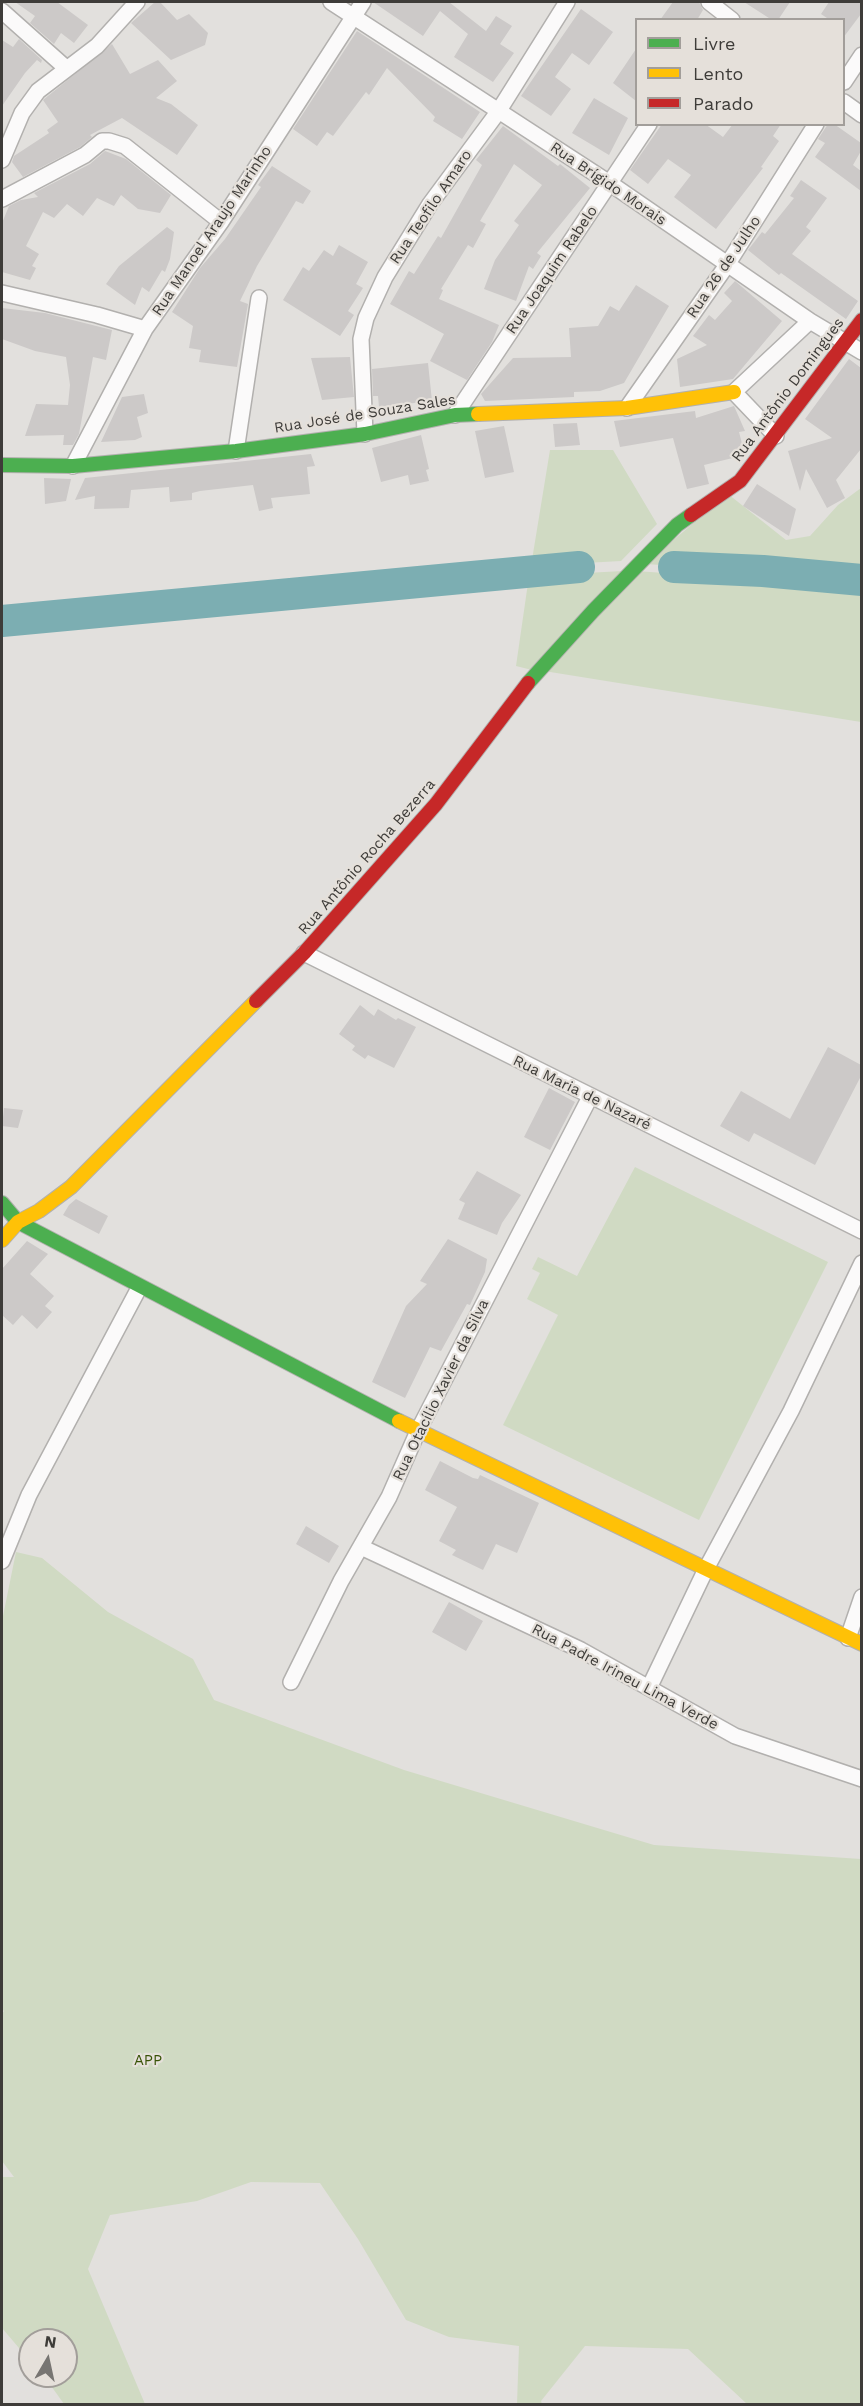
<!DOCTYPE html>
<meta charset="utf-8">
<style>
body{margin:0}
#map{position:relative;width:863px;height:2406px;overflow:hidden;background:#e2e0dd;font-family:"Work Sans",sans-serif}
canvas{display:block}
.frame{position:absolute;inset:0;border:3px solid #3e3c39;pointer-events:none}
.legend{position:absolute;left:635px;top:18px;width:210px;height:108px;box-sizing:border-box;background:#e5e0da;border:2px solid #a29e9a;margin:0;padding:8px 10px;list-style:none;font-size:18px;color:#3e3c39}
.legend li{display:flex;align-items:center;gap:12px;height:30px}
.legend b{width:30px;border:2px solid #a29e9a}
.north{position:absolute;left:18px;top:2328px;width:60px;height:60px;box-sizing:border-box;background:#e5e0da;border:2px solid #a29e9a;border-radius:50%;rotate:9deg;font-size:16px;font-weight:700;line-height:24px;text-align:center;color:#3e3c39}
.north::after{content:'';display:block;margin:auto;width:21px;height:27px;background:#777572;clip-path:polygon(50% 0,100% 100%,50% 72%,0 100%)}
</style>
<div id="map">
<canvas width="863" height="2406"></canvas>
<div class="frame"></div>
<ul class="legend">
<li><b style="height:8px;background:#4caf50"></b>Livre</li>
<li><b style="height:8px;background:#ffc107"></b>Lento</li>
<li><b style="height:8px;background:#c62828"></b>Parado</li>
</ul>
<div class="north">N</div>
</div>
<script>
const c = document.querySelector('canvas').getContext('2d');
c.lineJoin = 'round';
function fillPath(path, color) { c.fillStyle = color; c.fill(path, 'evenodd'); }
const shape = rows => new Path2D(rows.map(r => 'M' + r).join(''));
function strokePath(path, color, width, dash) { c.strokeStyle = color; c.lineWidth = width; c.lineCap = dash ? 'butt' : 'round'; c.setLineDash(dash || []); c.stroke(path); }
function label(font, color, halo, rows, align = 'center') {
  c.font = font + ' "Work Sans",sans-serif'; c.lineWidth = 4.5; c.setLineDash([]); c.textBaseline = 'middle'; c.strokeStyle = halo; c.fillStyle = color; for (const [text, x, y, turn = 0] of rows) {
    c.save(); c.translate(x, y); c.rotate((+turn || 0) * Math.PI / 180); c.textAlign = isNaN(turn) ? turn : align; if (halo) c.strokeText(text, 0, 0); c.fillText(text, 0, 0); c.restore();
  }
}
fillPath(shape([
 [550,450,613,450,657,524,621,561,531,566],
 [861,488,861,577,645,564,728,494,786,540,810,536,838,505],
 [623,571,532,670,516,666,529,576],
 [636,571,861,587,861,722,544,671],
 [635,1167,828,1262,699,1520,503,1425,558,1315,527,1299,540,1273,532,1269,538,1257,577,1276],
 [16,1552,42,1558,108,1612,193,1659,214,1700,404,1770,654,1845,861,1859,861,2404,747,2404,688,2349,585,2346,541,2401,542,2404,517,2404,519,2346,449,2337,406,2320,358,2239,320,2183,251,2182,197,2201,110,2215,88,2269,145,2404,64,2404,44,2376,66,2376,66,2340,30,2340,30,2361,2,2328,2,2177,14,2177,2,2161,2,2014,4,2011,2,2009,2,1621]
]), '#d0dac3');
strokePath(shape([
 [674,567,763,571,862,580],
 [2,621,579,567]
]), '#7caeb2', 32);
fillPath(shape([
 [15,2,57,2,88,25,74,43,61,33,54,44,30,23,35,16],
 [155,2,160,2,177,20,189,14,208,33,205,45,171,60,131,23],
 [373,2,449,2,486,31,496,16,512,26,500,44,514,53,493,82,454,57,468,34,440,11,423,36],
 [673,2,699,2,703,10,697,20,660,20],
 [744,2,790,2,778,20,772,20],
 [829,2,861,2,861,14,843,38,843,20,830,20,821,14],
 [581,9,613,32,589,65,572,53,555,77,571,89,551,116,521,96],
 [357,31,480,112,462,139,433,121,435,117,387,68,369,95,366,92,333,136,327,132,317,146,293,129],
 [19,39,42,60,41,63,37,60,25,73,2,106,2,40,13,47],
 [112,44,130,74,158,60,177,81,156,98,171,104,198,125,177,155,122,118,90,135,92,137,80,147,23,177,12,162,14,156,49,133,47,130,58,122,43,100],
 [636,49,636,101,613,83],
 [594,98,628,118,609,155,572,133],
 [662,124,705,124,723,137,733,124,781,124,773,136,779,141,761,167,763,168,716,229,674,197,691,175,668,159,648,184,630,170],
 [828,124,834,124,861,143,861,151,853,165,861,171,861,191,815,157,825,143,818,139],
 [503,126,558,166,560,164,590,188,537,253,541,256,533,269,529,266,516,301,484,289,495,260,519,225,514,221,542,185,514,164,480,221,486,224,473,248,468,245,441,289,443,290,439,299,499,325,492,342,467,380,430,361,444,334,390,304,409,271,414,274,438,236,441,238,482,165,476,160],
 [105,151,126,159,171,195,160,213,138,209,121,195,114,206,97,198,83,216,67,204,54,218,43,212,26,246,39,254,32,266,36,268,30,280,2,272,2,223,9,206,21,200,38,197,34,193,90,164],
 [272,166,311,191,303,204,296,201,257,266,240,301,248,304,237,367,199,362,201,350,189,348,193,326,172,312,200,268,225,239,261,187,258,185],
 [801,180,827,198,806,227,811,231,792,254,858,301,846,319,781,273,779,275,748,250,762,232,765,234,794,198,790,196],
 [167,227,174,232,170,259,165,272,162,270,149,292,142,287,135,305,106,284,119,266],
 [339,245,368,262,356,284,363,288,348,311,354,315,340,336,283,300,303,267,309,271,324,250,333,256],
 [735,281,782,321,733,379,680,387,677,359,707,345,693,336,709,315,715,320,732,301,724,293],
 [636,285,669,306,624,383,600,391,574,392,574,397,485,401,481,394,513,358,571,357,569,328,598,326,610,306,619,311],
 [2,308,45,313,112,330,106,360,93,357,79,434,73,445,63,445,64,435,25,436,36,404,68,405,70,385,66,357,35,351,2,339],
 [350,357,354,397,322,400,311,358],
 [849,359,861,368,861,449,836,480,845,498,827,508,806,469,800,491,788,451,832,438,805,419],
 [428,363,432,401,379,407,378,396,373,396,372,369],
 [144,394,148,413,137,417,142,437,135,440,101,442,122,397],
 [734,406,745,431,739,432,745,455,704,465,709,484,687,489,673,438,620,447,614,421,695,411,696,418],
 [577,423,580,445,555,447,553,424],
 [504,426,514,472,485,478,475,431],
 [421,435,429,469,426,470,429,481,410,485,408,475,381,482,372,448],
 [311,454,315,466,307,467,310,494,271,498,273,508,259,511,253,485,200,491,192,493,192,500,170,502,169,487,131,490,129,508,94,509,95,496,75,500,85,478],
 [44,478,71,479,66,501,45,504],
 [757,484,796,509,789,536,743,506],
 [360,1005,374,1016,378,1009,396,1020,398,1018,416,1027,394,1068,368,1055,365,1059,352,1050,355,1046,339,1034],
 [828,1047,861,1065,861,1076,815,1165,754,1133,749,1142,720,1126,741,1091,790,1119],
 [549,1088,575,1102,550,1150,524,1137],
 [4,1108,23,1110,18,1128,2,1126],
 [477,1171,521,1195,502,1223,497,1235,458,1219,465,1203,459,1200],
 [76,1199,108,1216,99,1234,63,1215,69,1205],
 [448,1239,487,1259,485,1272,470,1305,467,1304,441,1351,430,1347,405,1398,372,1382,406,1306,427,1284,420,1281],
 [27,1241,48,1254,30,1274,54,1296,45,1306,52,1312,37,1329,22,1315,13,1325,2,1315,2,1269],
 [440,1461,473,1478,478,1479,480,1475,539,1503,517,1553,496,1544,483,1570,452,1555,456,1550,439,1541,457,1507,425,1490],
 [306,1526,339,1546,329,1563,296,1544],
 [449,1602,483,1621,466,1651,432,1632]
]), '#ccc9c8');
const street = shape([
 [331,2,611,184,810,321,862,352],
 [709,2,732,20],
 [2,11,66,68],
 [844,82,862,55],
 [844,102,862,115],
 [2,160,22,113,38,91,97,46,137,2],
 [2,199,85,155,102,141,109,141,125,146,221,222],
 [2,293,97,315,145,329],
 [627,408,727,265,816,124],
 [455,415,649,124],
 [365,434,361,339,366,318,385,277,430,204,498,112,567,2],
 [776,436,734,392,810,321],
 [236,451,259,298],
 [73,466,145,329,221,222,363,2],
 [304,953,862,1231],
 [361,1547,581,1650,735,1736,862,1779],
 [2,1561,29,1495,139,1288],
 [848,1638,862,1597],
 [291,1682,341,1581,389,1497,418,1431,590,1097],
 [649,1688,706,1569,791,1411,862,1263]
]);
const fast = shape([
 [2,465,73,466,236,451,365,434,455,415,478,414],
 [528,683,593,611,677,525,691,515],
 [2,1203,18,1222,399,1421]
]);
const slow = shape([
 [478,414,627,408,734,392],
 [2,1240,18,1222,39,1211,71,1187,256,1001],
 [399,1421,862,1644]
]);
const jam = shape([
 [691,515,740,481,862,320],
 [256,1001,304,953,436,804,528,683]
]);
strokePath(street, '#b2b0ae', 18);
strokePath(fast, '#b2b0ae', 16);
strokePath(slow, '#b2b0ae', 16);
strokePath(jam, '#b2b0ae', 16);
strokePath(street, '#fbfafa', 15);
strokePath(fast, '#4caf50', 14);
strokePath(slow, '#ffc107', 14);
strokePath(jam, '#c62828', 14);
label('15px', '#3e3c39', '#e5e0da', [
 ["Rua Brígido Morais",608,184,34],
 ["Rua Teofilo Amaro",431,207,-56],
 ["Rua Manoel Araujo Marinho",212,231,-56],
 ["Rua 26 de Julho",724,267,-56],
 ["Rua Joaquim Rabelo",552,270,-56],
 ["Rua Antônio Domingues",788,390,-53],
 ["Rua José de Souza Sales",365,414,-9],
 ["Rua Antônio Rocha Bezerra",367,857,-49],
 ["Rua Maria de Nazaré",582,1093,26],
 ["Rua Otacílio Xavier da Silva",441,1390,-64],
 ["Rua Padre Irineu Lima Verde",625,1677,28]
]);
label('15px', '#395307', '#e5e0da', [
 ["APP",148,2061]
]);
</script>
